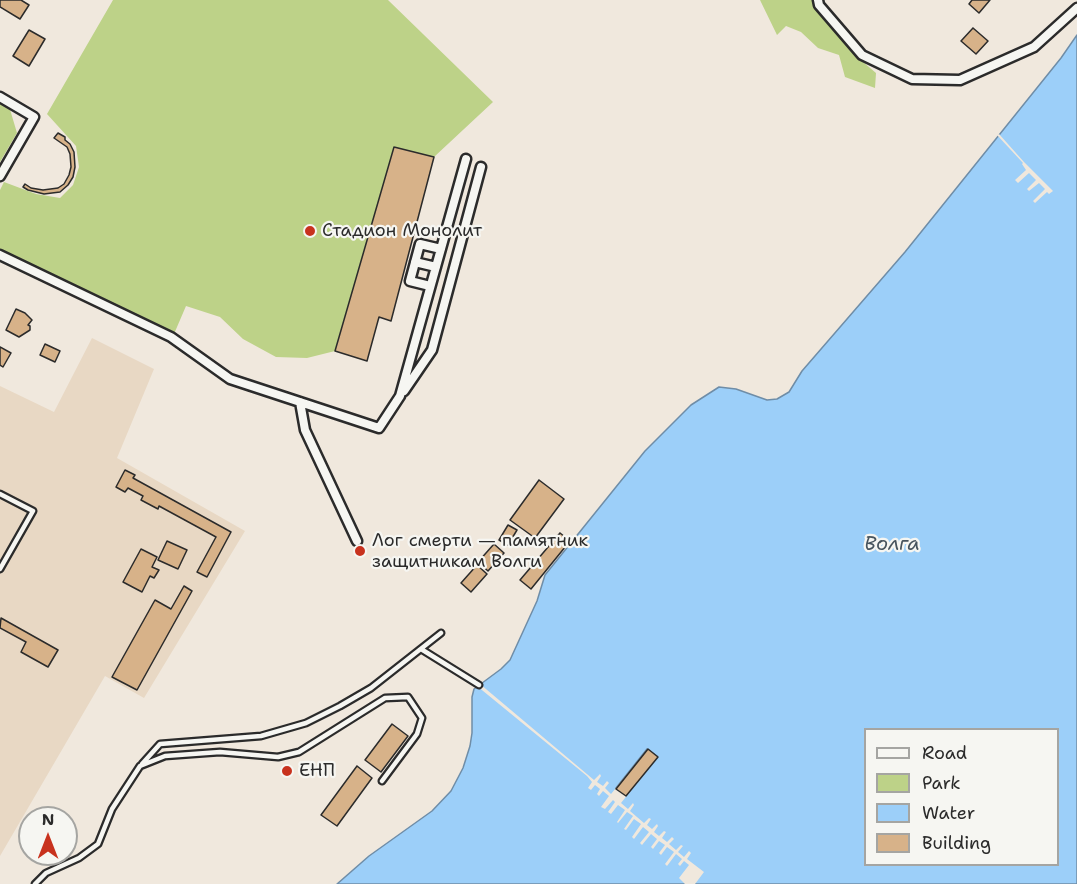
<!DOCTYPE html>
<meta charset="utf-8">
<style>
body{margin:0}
#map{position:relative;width:1077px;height:884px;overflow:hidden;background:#f0e8dd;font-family:"Shantell Sans",sans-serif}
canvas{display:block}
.legend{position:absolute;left:864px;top:728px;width:195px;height:138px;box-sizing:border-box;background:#f6f6f2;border:2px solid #a5a5a2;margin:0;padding:8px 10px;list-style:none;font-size:18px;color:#2b2b2b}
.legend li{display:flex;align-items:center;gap:12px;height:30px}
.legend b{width:30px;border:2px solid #a5a5a2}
.north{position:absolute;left:18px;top:806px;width:60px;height:60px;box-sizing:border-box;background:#f6f6f2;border:2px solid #a5a5a2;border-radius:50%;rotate:0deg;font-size:16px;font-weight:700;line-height:24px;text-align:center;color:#2b2b2b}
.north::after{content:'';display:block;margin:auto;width:21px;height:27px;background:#c8321e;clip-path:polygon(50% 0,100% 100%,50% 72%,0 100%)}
</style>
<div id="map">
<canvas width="1077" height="884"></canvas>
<ul class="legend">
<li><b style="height:8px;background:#f6f6f2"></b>Road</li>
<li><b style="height:16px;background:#bdd288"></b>Park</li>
<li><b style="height:16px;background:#9ccff9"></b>Water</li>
<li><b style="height:16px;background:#d7b289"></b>Building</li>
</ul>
<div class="north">N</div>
</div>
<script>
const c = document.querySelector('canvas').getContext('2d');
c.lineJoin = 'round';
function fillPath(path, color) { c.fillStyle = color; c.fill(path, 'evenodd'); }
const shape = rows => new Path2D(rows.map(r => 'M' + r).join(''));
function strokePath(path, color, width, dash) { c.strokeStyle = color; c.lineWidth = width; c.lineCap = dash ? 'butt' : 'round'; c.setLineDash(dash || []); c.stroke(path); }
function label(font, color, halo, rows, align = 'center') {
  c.font = font + ' "Shantell Sans",sans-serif'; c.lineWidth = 4.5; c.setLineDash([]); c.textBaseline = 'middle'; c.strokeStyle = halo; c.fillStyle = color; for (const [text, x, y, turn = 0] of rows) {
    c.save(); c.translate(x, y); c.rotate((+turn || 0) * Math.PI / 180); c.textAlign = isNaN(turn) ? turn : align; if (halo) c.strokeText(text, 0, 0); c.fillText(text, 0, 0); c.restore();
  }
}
fillPath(shape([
 [92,338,154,369,117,458,245,531,144,698,105,676,0,856,0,386,54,412]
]), '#e8d8c4');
fillPath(shape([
 [113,0,388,0,493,102,434,157,391,321,379,317,367,361,335,351,307,358,276,357,243,339,220,317,186,306,174,334,0,250,0,190,4,182,36,194,60,198,73,185,79,167,76,146,47,114],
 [760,0,813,0,856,56,876,73,875,88,845,77,839,55,818,48,801,32,786,26,777,35],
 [0,100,9,106,17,133,0,162]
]), '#bdd288');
const water = shape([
 [1077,35,1077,884,337,884,369,856,432,811,451,791,463,768,470,746,472,733,472,697,474,689,501,669,510,660,537,601,545,575,645,451,691,405,719,387,736,389,767,400,777,399,789,392,802,371,905,252,1061,58,1077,35],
 [866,730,1058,730,1058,864,866,864,866,730],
 [647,749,657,756,616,789,616,788,647,749]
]);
fillPath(water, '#9ccff9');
strokePath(water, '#6f8da7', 1.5);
fillPath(shape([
 [999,134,1024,162,1053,191,1049,194,1047,192,1035,203,1033,201,1045,189,1039,183,1029,191,1027,189,1036,180,1029,173,1018,183,1015,180,1026,170,1022,164,1023,163,997,135],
 [480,684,594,780,600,774,601,776,597,782,603,786,607,781,609,783,605,788,611,794,648,749,658,757,621,803,628,809,633,803,634,805,630,811,644,823,649,818,651,819,647,825,652,829,657,824,658,826,654,832,659,836,664,831,666,832,662,838,667,842,672,837,674,839,669,844,676,850,681,845,683,846,678,852,684,857,689,851,691,853,687,859,704,872,695,884,685,884,679,878,689,865,684,861,680,866,678,864,682,859,676,854,667,866,665,864,674,852,667,847,661,855,659,853,665,845,659,841,653,849,651,847,657,839,651,834,642,845,640,843,649,832,643,827,634,839,632,837,641,824,634,819,626,830,624,829,633,816,627,812,618,823,617,822,625,810,618,805,611,814,608,812,615,802,613,800,605,809,601,807,609,796,603,791,599,796,597,794,600,789,595,785,591,790,588,788,592,782,587,776,477,686]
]), '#f0e8dd');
const building = shape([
 [0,0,21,0,29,5,20,19,0,7,0,0],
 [972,0,990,0,979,13,969,4,972,0],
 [973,28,988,41,976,54,961,41,973,28],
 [29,30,45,39,29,66,13,56,29,30],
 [58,133,65,137,65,140,70,144,74,152,75,167,73,177,68,185,60,192,44,194,28,190,23,187,25,184,31,188,43,190,58,188,64,184,69,175,71,167,70,154,67,147,54,138,58,133],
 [394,147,434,157,391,321,379,317,367,361,335,351,394,147],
 [16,309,25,313,32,320,28,325,30,326,30,330,19,337,6,330,16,309],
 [45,344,60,351,55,362,40,355,45,344],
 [0,347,11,353,3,367,0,365,0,347],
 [125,470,135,475,133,478,231,532,207,577,197,572,216,537,159,506,158,509,141,500,143,496,128,488,125,492,116,487,125,470],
 [539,480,564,499,535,538,510,520,539,480],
 [508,525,517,530,508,545,499,540,508,525],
 [560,533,570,541,531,589,520,580,560,533],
 [167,541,187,550,178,569,158,560,167,541],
 [494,544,504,553,488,571,478,562,494,544],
 [141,549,157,557,152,567,159,570,154,578,150,576,142,592,123,582,141,549],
 [477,565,487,574,471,592,461,583,477,565],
 [184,586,192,591,137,690,112,677,155,600,171,609,184,586],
 [1,618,58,650,48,667,21,652,26,642,0,628,1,618],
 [392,724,408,736,381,772,365,760,392,724],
 [648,749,658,757,626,796,616,789,648,749],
 [357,766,372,778,337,826,321,815,357,766]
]);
fillPath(building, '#d7b289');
strokePath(building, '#2b2b2b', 1.5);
const lane = shape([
 [0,494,33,511,0,569],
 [421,649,479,685],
 [142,764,160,744,261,736,306,723,340,706,371,688,441,633],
 [35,884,46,873,79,858,98,844,112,809,140,766,165,756,220,752,278,757,299,752,385,698,408,697,422,718,417,734,382,781]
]);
const street = shape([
 [818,0,819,5,862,55,912,79,960,80,1034,47,1077,8],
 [0,97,34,117,0,176],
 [0,255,171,337,230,379,379,428,400,396,466,159],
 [415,262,436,267],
 [430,286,410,281,420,244,441,249],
 [404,391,432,350,481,167],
 [300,402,305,430,357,541]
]);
strokePath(lane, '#2b2b2b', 9);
strokePath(street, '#2b2b2b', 13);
strokePath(lane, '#f6f6f2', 4.5);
strokePath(street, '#f6f6f2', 8);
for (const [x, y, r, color] of [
 [310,231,6,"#c8321e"],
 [360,551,6,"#c8321e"],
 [287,771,6,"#c8321e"]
]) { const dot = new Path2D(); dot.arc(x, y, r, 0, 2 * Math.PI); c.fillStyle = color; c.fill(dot); strokePath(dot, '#f6f6f2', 2); }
label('18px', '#2b2b2b', '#f6f6f2', [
 ["Стадион Монолит",322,231],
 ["Лог смерти — памятник",372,541],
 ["защитникам Волги",372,562],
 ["ЕНП",299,771]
], 'left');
label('italic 20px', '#47545e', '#f6f6f2', [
 ["Волга",892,545]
]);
</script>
